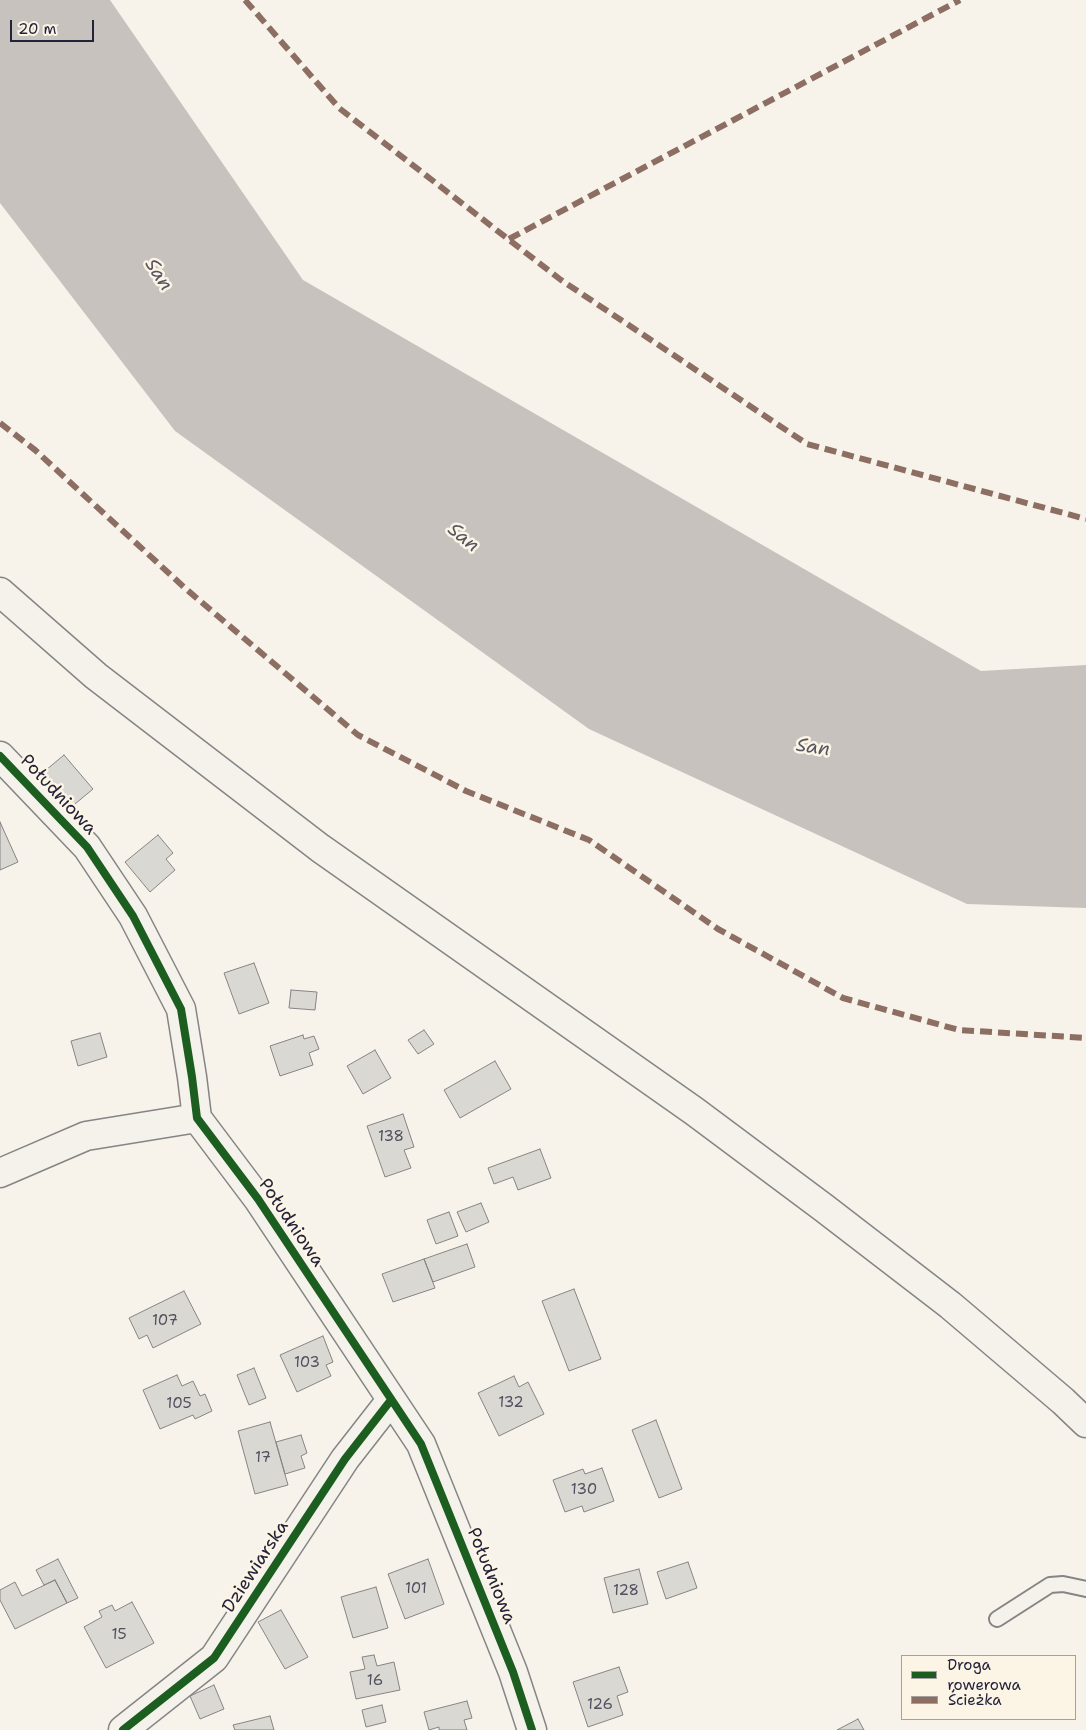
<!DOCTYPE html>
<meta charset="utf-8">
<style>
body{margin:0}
#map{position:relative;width:1086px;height:1730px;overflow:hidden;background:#f7f3ea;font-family:"Shantell Sans",sans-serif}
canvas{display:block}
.legend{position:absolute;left:901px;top:1655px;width:175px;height:65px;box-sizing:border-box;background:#fcf5e5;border:1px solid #a5a1a1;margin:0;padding:6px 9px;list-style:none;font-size:15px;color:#22223b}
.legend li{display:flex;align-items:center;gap:10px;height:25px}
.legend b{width:25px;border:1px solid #a5a1a1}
.scale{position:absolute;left:10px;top:20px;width:84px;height:22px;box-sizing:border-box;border:2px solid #22223b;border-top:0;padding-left:6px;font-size:15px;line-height:18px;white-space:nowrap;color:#22223b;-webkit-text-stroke:4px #fcf5e5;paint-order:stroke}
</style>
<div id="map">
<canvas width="1086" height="1730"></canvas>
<ul class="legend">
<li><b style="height:6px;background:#1b5e20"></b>Droga rowerowa</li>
<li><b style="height:6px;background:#8d6e63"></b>Ścieżka</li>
</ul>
<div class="scale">20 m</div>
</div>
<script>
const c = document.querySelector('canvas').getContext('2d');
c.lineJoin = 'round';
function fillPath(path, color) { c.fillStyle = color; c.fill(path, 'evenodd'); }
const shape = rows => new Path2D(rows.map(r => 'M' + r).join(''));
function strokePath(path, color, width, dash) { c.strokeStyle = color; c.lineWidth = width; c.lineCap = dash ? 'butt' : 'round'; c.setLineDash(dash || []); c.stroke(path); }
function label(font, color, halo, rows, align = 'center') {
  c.font = font + ' "Shantell Sans",sans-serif'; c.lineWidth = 5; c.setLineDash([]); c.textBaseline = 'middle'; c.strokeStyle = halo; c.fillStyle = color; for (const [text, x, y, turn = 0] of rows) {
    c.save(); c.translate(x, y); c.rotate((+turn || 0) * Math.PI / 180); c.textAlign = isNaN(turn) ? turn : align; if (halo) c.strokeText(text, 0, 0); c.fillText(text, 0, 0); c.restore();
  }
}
fillPath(shape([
 [0,0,110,0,303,280,981,671,1086,665,1086,908,967,904,589,729,175,431,0,203]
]), '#c7c2be');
const building = shape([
 [64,755,93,789,69,809,40,775,64,755],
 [0,822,18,862,0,870,0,822],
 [158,835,173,853,166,859,175,870,150,892,125,862,158,835],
 [254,963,269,1003,239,1014,224,973,254,963],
 [291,990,317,992,315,1010,289,1008,291,990],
 [424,1030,434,1044,418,1054,408,1040,424,1030],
 [100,1033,107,1057,78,1066,71,1041,100,1033],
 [303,1035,304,1039,314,1036,319,1049,309,1053,313,1065,280,1076,270,1046,303,1035],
 [375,1050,391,1078,363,1094,347,1066,375,1050],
 [495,1061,511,1089,460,1118,444,1090,495,1061],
 [403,1114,414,1147,404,1150,411,1168,385,1177,367,1126,403,1114],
 [540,1149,551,1178,518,1190,513,1177,494,1184,488,1168,540,1149],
 [481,1203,489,1222,466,1232,457,1212,481,1203],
 [449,1212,458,1236,436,1244,427,1220,449,1212],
 [467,1244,475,1267,433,1282,424,1259,467,1244],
 [424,1259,435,1288,393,1302,382,1274,424,1259],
 [574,1289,601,1359,569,1371,542,1301,574,1289],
 [184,1291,201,1324,153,1348,147,1335,139,1339,129,1318,184,1291],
 [323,1336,333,1362,326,1365,331,1376,297,1392,280,1355,323,1336],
 [254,1368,266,1398,249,1405,237,1375,254,1368],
 [177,1375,182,1386,193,1381,200,1396,205,1394,212,1411,195,1419,193,1415,160,1429,143,1390,177,1375],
 [514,1376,519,1387,528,1382,544,1414,499,1436,478,1393,514,1376],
 [656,1420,682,1489,659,1498,632,1430,656,1420],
 [270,1422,288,1485,255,1494,238,1431,270,1422],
 [301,1435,307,1453,301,1456,305,1468,285,1474,276,1442,301,1435],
 [602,1468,614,1501,584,1512,582,1506,565,1512,553,1480,583,1469,585,1474,602,1468],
 [58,1559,78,1598,67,1603,55,1580,44,1585,36,1570,58,1559],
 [428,1559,444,1604,405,1619,388,1574,428,1559],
 [688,1562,697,1588,666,1599,657,1572,688,1562],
 [639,1569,648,1604,613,1613,604,1578,639,1569],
 [55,1580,67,1603,15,1629,0,1600,0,1590,15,1582,22,1596,55,1580],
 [376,1587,388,1628,353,1638,341,1597,376,1587],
 [132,1602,154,1643,106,1668,84,1627,102,1617,99,1611,112,1605,115,1611,132,1602],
 [281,1610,308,1657,285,1669,258,1622,281,1610],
 [374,1655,377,1666,394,1662,400,1690,356,1699,350,1672,365,1669,362,1657,374,1655],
 [619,1667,628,1692,617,1696,623,1715,588,1727,573,1682,619,1667],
 [214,1685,224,1709,200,1719,190,1696,214,1685],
 [467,1701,472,1718,464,1720,467,1730,439,1730,439,1727,429,1730,424,1712,467,1701],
 [382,1705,386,1722,366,1727,362,1710,382,1705],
 [270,1716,274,1730,235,1730,233,1725,270,1716],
 [858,1719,864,1730,837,1730,858,1719]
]);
fillPath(building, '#dad8d2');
strokePath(building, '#868485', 1);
const service = shape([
 [997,1619,1050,1585,1063,1584,1086,1589]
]);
const minor = shape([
 [0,756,87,847,133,916,181,1009,192,1077,197,1118,258,1199,421,1444,513,1672,532,1730],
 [0,1173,86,1136,197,1118],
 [123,1730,214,1658,345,1459,391,1400]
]);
const primary = shape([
 [0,592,96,676,320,848,694,1111,824,1208,950,1305,1063,1401,1086,1423]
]);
strokePath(service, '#868485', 18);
strokePath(minor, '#868485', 31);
strokePath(primary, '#868485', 31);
strokePath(service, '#f5f2ec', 14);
strokePath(minor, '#f5f2ec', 28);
strokePath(primary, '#f5f2ec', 28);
strokePath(shape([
 [245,0,339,108,561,280,807,444,1086,519],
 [509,239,960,0],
 [0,423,35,450,186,589,358,735,466,791,589,840,718,929,843,998,959,1030,1086,1038]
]), '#8d6e63', 6, [12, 6]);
strokePath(shape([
 [0,756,87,847,133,916,181,1009,192,1077,197,1118,258,1199,421,1444,513,1672,532,1730],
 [123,1730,214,1658,345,1459,391,1400]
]), '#1b5e20', 8);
label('15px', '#505061', null, [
 ["138",391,1137],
 ["107",165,1321],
 ["103",307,1363],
 ["132",511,1403],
 ["105",179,1404],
 ["17",263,1458],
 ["130",584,1490],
 ["101",416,1589],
 ["128",626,1591],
 ["15",119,1635],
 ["16",375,1681],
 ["126",600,1705]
]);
label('18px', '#22223b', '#fcf5e5', [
 ["Południowa",58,795,47],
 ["Południowa",291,1223,56],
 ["Dziewiarska",256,1567,-57],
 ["Południowa",491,1576,68]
]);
label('italic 19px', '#545362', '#fcf5e5', [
 ["San",158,275,57],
 ["San",463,538,39],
 ["San",813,748,8]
]);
</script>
